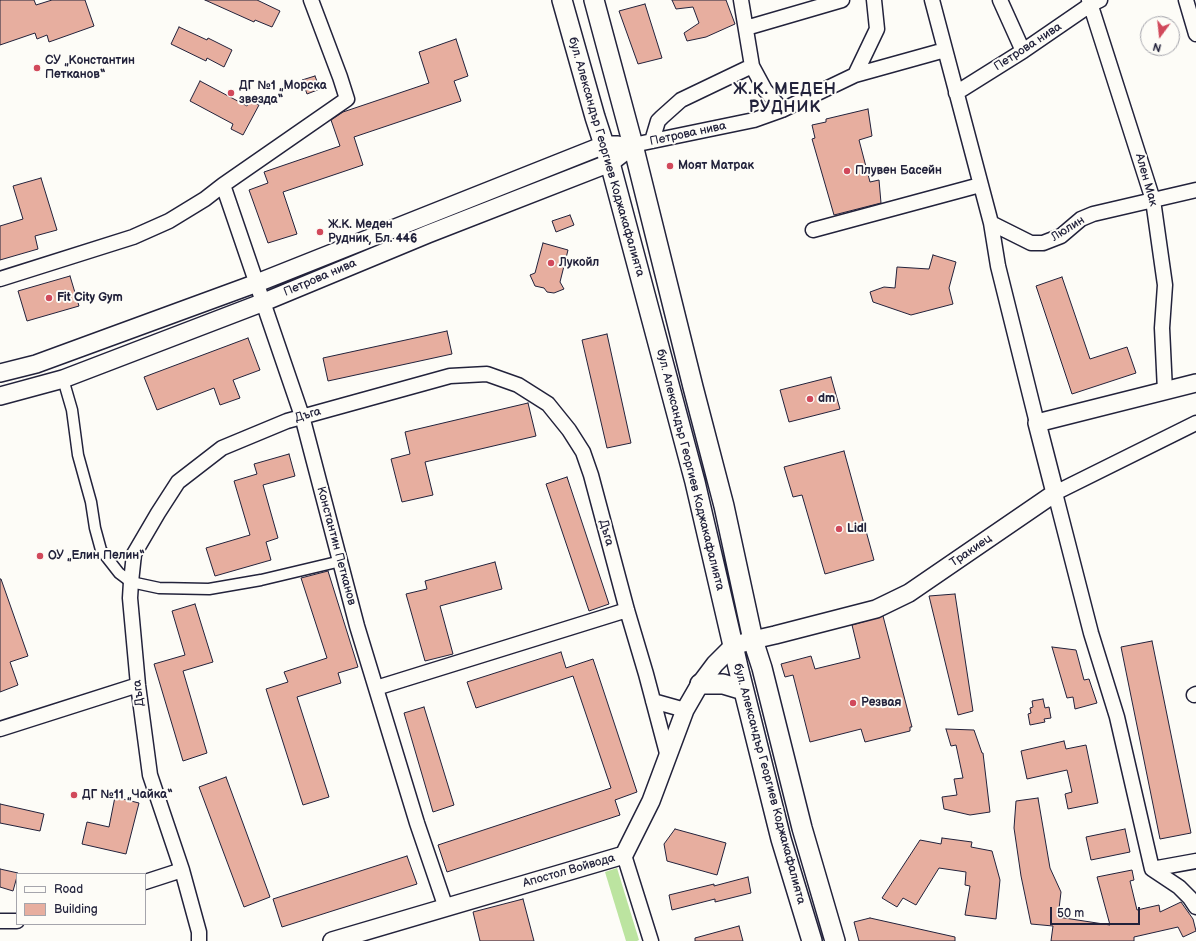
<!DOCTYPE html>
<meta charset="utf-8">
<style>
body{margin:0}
#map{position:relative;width:1196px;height:941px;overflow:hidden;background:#fdfcf7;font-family:"Balsamiq Sans",sans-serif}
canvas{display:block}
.legend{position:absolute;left:16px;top:873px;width:130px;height:52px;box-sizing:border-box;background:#fdfcf7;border:1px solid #a5a5ac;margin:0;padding:5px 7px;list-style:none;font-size:12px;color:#22223b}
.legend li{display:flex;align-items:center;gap:8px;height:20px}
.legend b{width:20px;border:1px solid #a5a5ac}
.north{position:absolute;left:1140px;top:16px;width:40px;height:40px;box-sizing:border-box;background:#fdfcf7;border:1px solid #a5a5ac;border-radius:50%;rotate:195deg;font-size:11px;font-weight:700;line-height:16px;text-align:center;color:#22223b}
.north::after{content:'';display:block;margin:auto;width:14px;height:18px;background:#d1495b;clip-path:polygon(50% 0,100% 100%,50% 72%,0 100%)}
.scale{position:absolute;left:1050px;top:907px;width:90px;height:18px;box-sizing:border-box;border:2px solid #22223b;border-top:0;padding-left:5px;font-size:12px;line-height:14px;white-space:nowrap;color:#22223b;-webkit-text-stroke:3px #fdfcf7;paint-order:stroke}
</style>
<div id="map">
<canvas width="1196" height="941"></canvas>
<ul class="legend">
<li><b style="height:5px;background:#fdfcf7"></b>Road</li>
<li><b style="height:11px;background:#e7ae9f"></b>Building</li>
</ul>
<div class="north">N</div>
<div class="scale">50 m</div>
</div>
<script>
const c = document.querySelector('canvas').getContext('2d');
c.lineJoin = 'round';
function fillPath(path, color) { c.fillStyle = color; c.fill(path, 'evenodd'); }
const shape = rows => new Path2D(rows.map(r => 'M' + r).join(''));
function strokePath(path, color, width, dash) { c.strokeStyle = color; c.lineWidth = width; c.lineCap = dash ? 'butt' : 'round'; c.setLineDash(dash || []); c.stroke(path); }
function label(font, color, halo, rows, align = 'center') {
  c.font = font + ' "Balsamiq Sans",sans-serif'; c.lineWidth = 4; c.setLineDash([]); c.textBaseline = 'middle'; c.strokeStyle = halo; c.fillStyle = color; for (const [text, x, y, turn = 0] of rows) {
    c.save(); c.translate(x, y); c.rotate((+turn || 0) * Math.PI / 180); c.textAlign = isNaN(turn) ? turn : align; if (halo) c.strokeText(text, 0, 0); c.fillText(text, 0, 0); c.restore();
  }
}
fillPath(shape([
 [617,868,639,940,637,941,626,941,605,872]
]), '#bce4a0');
const building = shape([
 [0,0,34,0,36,5,52,0,85,0,94,26,49,42,47,35,37,39,35,33,0,45,0,0],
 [205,0,257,0,280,11,272,27,255,20,254,22,205,0],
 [672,0,726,0,735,24,706,37,687,41,684,33,699,23,693,7,676,9,672,0],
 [645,4,662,58,638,64,619,11,645,4],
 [179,27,207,40,208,38,232,50,224,67,207,58,206,61,171,44,179,27],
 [456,39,468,76,454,81,461,101,354,137,363,165,283,192,297,234,268,243,249,190,268,183,264,172,340,146,331,120,343,112,429,83,419,52,456,39],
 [315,76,320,89,307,94,302,80,315,76],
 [200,81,247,106,250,100,259,105,243,135,231,129,233,124,190,101,200,81],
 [868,109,872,136,859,140,870,182,879,180,881,203,834,215,812,139,815,138,812,125,826,122,826,119,868,109],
 [41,178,57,230,35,236,38,249,0,260,0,226,23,219,13,186,41,178],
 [570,215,574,225,556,232,552,221,570,215],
 [543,243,568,250,560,282,564,289,554,293,547,292,544,288,535,286,530,275,535,273,543,243],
 [933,255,956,262,949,288,953,304,911,315,873,302,870,292,884,287,895,288,897,267,929,269,933,255],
 [70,276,79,306,27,321,18,291,70,276],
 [1062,277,1090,359,1127,347,1136,373,1072,394,1036,286,1062,277],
 [447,331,452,354,328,381,323,358,447,331],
 [607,334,631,443,607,448,582,340,607,334],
 [248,338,260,370,233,380,240,398,220,405,214,388,157,410,144,377,248,338],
 [831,377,840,409,789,422,780,390,831,377],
 [528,403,536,436,425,462,433,495,402,502,391,459,410,454,405,432,528,403],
 [844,451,874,560,825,574,802,495,793,497,784,467,844,451],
 [289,454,295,476,263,485,278,538,266,542,271,560,215,576,206,548,250,535,234,481,257,474,254,464,289,454],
 [567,477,609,604,589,611,546,484,567,477],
 [495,562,502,589,440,606,453,654,425,661,406,594,427,589,425,581,495,562],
 [328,571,358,667,338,673,341,683,297,697,329,797,303,805,266,689,288,682,284,672,327,658,301,578,328,571],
 [0,579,1,579,28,656,10,662,18,685,0,692,0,579],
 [955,594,973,711,958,715,929,596,955,594],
 [195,604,213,662,183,671,207,753,183,761,154,664,185,655,172,611,195,604],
 [883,616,912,727,910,727,910,731,865,742,861,729,810,742,793,675,785,677,781,664,811,656,815,669,860,658,852,625,883,616],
 [1152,641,1191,833,1160,839,1121,647,1152,641],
 [1052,647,1076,650,1084,680,1089,679,1097,703,1075,709,1073,697,1067,698,1052,647],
 [561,652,566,668,593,659,637,792,615,800,620,815,447,872,438,845,611,788,573,676,476,708,467,682,561,652],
 [1043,699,1045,708,1049,707,1051,718,1044,719,1045,722,1030,725,1028,714,1031,713,1030,708,1033,707,1032,701,1043,699],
 [424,707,454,805,433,812,404,713,424,707],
 [946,729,974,730,982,753,983,753,990,812,970,815,944,809,942,797,957,795,954,779,963,778,956,745,951,746,946,729],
 [1064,741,1066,749,1086,745,1098,803,1068,809,1065,794,1072,792,1067,770,1027,779,1021,751,1064,741],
 [226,777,270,897,244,907,199,787,226,777],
 [115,797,139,803,126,854,82,844,87,822,109,827,115,797],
 [1038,798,1050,868,1061,892,1058,917,1110,925,1097,877,1132,870,1134,880,1130,881,1137,910,1159,905,1160,912,1181,902,1193,919,1196,931,1183,937,1178,927,1134,937,1134,941,1051,941,1053,926,1031,924,1021,876,1014,828,1016,801,1038,798],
 [0,804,44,814,40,831,0,823,0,804],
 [675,829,726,843,717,875,667,861,664,844,675,829],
 [1125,829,1130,852,1091,860,1086,837,1125,829],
 [942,838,972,842,971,847,992,851,1000,880,996,919,965,915,970,886,965,885,966,872,939,868,916,905,903,898,897,907,882,898,920,840,941,844,942,838],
 [407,856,417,884,282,927,273,899,407,856],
 [0,869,18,873,13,891,0,887,0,869],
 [748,877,751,893,715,902,715,899,672,910,669,895,714,884,714,886,748,877],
 [523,899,534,941,480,941,473,912,523,899],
 [870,918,955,937,955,941,859,941,854,922,870,918],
 [739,926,743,941,695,941,695,938,739,926]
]);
fillPath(building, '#e7ae9f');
strokePath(building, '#22223b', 1);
const pedestrian = shape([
 [63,379,72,410,78,455,91,502,95,528,101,550,119,573,131,582,159,588,209,589,261,580,341,561]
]);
const minor = shape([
 [741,0,752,66,765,90,782,110],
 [932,0,991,223,998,266,1037,423],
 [1000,0,1023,51],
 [1089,0,1153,200,1165,285,1162,328,1165,391],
 [1186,0,1196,34],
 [746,28,842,0],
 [855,75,877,29,874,0],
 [956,93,1023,51,1090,5,1100,0],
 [652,141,658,121,662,117,681,100,752,66],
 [633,145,754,120,782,110,855,75,945,50],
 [223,185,302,416,357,626,417,823,446,908],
 [991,223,1031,243,1043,243,1061,236,1081,219,1093,214,1196,190],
 [813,230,980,185],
 [0,279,133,237,169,221,205,199,223,185,347,99,340,77,311,0],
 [1196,423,1055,493,1091,633,1117,717,1152,869,1196,861],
 [376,688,627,610],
 [1194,695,1196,694],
 [653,701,685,710],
 [0,729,138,685],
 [624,855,651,941],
 [1152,869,1179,887,1190,898,1196,907],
 [145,882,182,870],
 [0,921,17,921],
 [199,941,199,932,182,870,150,775,138,685,130,598,131,582,134,554,158,513,178,482,222,448,287,421,450,376,487,374,518,385,548,404,569,430,583,452,591,475,627,610,646,674,668,757]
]);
const tertiary = shape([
 [0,373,36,364,257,283,604,145,618,145],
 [0,396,63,379,264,302,428,234,610,163,633,145],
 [332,941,624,855,651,801,685,710,700,684,715,664,733,646,753,640,775,635,876,609,909,593,1055,493,1037,423,1196,383]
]);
const secondary = shape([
 [562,0,595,117,610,163,695,482,738,667,781,839,812,941],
 [594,0,633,145,693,387,724,506,753,640,762,668,802,828,835,941],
 [700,684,723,684,743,690]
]);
strokePath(pedestrian, '#22223b', 13);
strokePath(minor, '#22223b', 17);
strokePath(tertiary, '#22223b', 20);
strokePath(secondary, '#22223b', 22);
strokePath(pedestrian, '#fdfcf7', 10);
strokePath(minor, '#fdfcf7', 14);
strokePath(tertiary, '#fdfcf7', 17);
strokePath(secondary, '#fdfcf7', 19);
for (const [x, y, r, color] of [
 [37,68,4,"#d1495b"],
 [231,93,4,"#d1495b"],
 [670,166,4,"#d1495b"],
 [847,171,4,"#d1495b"],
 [320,232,4,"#d1495b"],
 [551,263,4,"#d1495b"],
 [49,298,4,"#d1495b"],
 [810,399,4,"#d1495b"],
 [839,529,4,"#d1495b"],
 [40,556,4,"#d1495b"],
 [853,703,4,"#d1495b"],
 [74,795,4,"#d1495b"]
]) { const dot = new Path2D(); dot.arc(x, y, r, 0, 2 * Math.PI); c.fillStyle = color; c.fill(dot); strokePath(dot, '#fdfcf7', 1.5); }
label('12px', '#22223b', '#fdfcf7', [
 ["Петрова нива",1028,47,-33],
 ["Петрова нива",688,134,-12],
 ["бул. Александър Георгиев Коджакафалията",606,157,74],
 ["Ален Мак",1146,180,74],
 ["Люлин",1068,229,-32],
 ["Петрова нива",320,278,-23],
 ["Дъга",308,415,-16],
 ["бул. Александър Георгиев Коджакафалията",690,470,76],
 ["Дъга",606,533,75],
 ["Константин Петканов",336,546,75],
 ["Тракиец",971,551,-34],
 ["Дъга",139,693,-97],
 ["бул. Александър Георгиев Коджакафалията",769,784,75],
 ["Апостол Войвода",569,871,-16]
]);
label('bold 12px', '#22223b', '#fdfcf7', [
 ["СУ „Константин",45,61],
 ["Петканов“",45,75],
 ["ДГ №1 „Морска",239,86],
 ["звезда“",239,100],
 ["Моят Матрак",678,166],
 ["Плувен Басейн",855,171],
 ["Ж.К. Меден",328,225],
 ["Рудник, Бл. 446",328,239],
 ["Лукойл",559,263],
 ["Fit City Gym",57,298],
 ["dm",818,399],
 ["Lidl",847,529],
 ["ОУ „Елин Пелин“",48,556],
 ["Резвая",861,703],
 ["ДГ №11 „Чайка“",82,795]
], 'left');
c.letterSpacing = '1px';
label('bold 16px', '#22223b', '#fdfcf7', [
 ["Ж.К. МЕДЕН",785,90],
 ["РУДНИК",785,108]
]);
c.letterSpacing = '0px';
</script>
